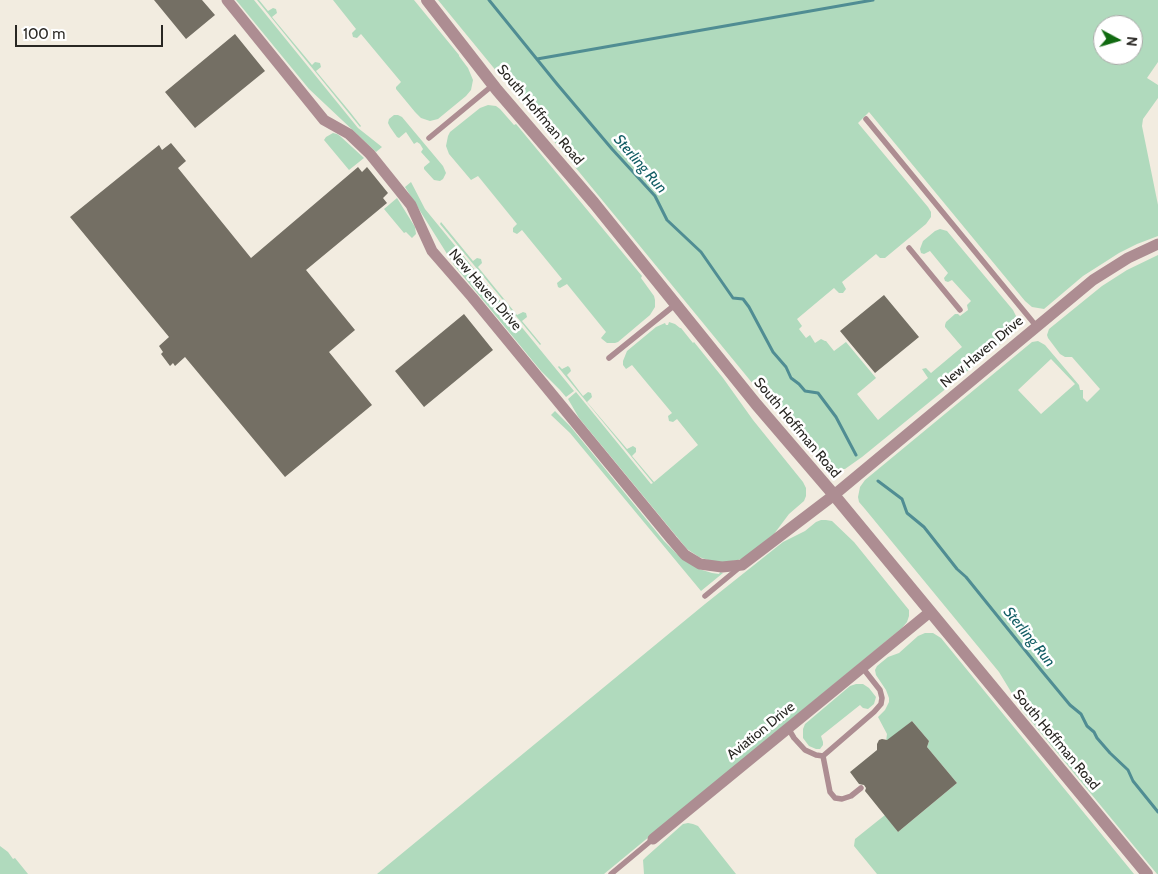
<!DOCTYPE html>
<style>
body{margin:0}
#map{position:relative;width:1158px;height:874px;overflow:hidden;background:#f2ece0;font-family:Cabin,sans-serif}
canvas{display:block}
.north{position:absolute;left:1093px;top:15px;width:50px;height:50px;box-sizing:border-box;background:#fff;border:1px solid #a9a9a7;border-radius:50%;rotate:96deg;font-size:14px;font-weight:700;line-height:20px;text-align:center;color:#292723}
.north::after{content:'';display:block;margin:auto;width:18px;height:22px;background:#116a11;clip-path:polygon(50% 0,100% 100%,50% 72%,0 100%)}
.scale{position:absolute;left:15px;top:25px;width:148px;height:22px;box-sizing:border-box;border:2px solid #292723;border-top:0;padding-left:6px;font-size:15px;line-height:18px;white-space:nowrap;color:#292723;-webkit-text-stroke:4px #fff;paint-order:stroke}
</style>
<div id="map">
<canvas width="1158" height="874"></canvas>
<div class="north">N</div>
<div class="scale">100 m</div>
</div>
<script>
const c = document.querySelector('canvas').getContext('2d');
c.lineJoin = 'round';
function fillPath(path, color) { c.fillStyle = color; c.fill(path, 'evenodd'); }
const shape = rows => new Path2D(rows.map(r => 'M' + r).join(''));
function strokePath(path, color, width, dash) { c.strokeStyle = color; c.lineWidth = width; c.lineCap = dash ? 'butt' : 'round'; c.setLineDash(dash || []); c.stroke(path); }
function label(font, color, halo, rows, align = 'center') {
  c.font = font + ' Cabin,sans-serif'; c.lineWidth = 5; c.setLineDash([]); c.textBaseline = 'middle'; c.strokeStyle = halo; c.fillStyle = color; for (const [text, x, y, turn = 0] of rows) {
    c.save(); c.translate(x, y); c.rotate((+turn || 0) * Math.PI / 180); c.textAlign = isNaN(turn) ? turn : align; if (halo) c.strokeText(text, 0, 0); c.fillText(text, 0, 0); c.restore();
  }
}
fillPath(shape([
 [236,0,254,0,358,128,382,147,376,152,309,89],
 [257,0,259,0,268,11,273,8,276,9,277,13,272,17,312,65,315,62,320,63,321,67,316,71,350,112,361,126,360,127],
 [333,0,414,0,459,55,459,56,468,68,473,80,471,90,466,96,438,119,430,121,421,118,415,112,396,89,396,87,401,82,361,34,357,38,353,37,352,33,356,29],
 [438,0,1158,0,1158,62,1147,78,1158,85,1158,98,1143,119,1142,126,1158,205,1158,236,1137,244,1119,253,1105,262,1083,276,1044,309,1032,307,1025,301,869,112,858,123,928,207,931,212,931,217,926,224,885,258,880,258,876,254,842,282,846,289,843,293,839,293,834,288,797,319,802,326,799,329,806,338,810,335,815,343,821,339,825,341,826,341,834,351,846,342,876,378,857,394,878,420,928,378,922,369,926,368,931,373,962,347,945,327,945,325,946,322,955,314,958,314,960,316,968,310,967,305,971,301,952,280,948,282,945,281,944,278,948,273,930,251,924,254,921,253,920,249,923,241,935,231,940,229,947,231,952,237,1013,310,1018,320,1017,328,1016,331,1013,334,862,457,845,469,835,469,826,464,758,390],
 [1103,25,1133,25,1133,55,1103,55],
 [488,105,496,106,500,109,514,125,516,124,642,276,641,278,654,296,655,300,655,307,650,315,618,342,615,343,607,343,602,339,601,338,606,332,567,284,560,288,558,287,557,283,562,279,522,230,517,234,513,232,513,228,517,224,478,176,471,180,449,154,446,146,448,136,450,132,480,108],
 [394,115,398,115,402,117,443,166,446,173,443,179,440,181,434,180,424,169,424,167,430,162,421,152,423,149,420,144,417,142,414,144,406,132,399,138,397,137,390,127,388,123,389,119],
 [333,133,337,134,340,136,364,158,349,170,324,140,326,137],
 [411,182,425,209,574,391,566,397,560,390,541,371,454,265,405,187],
 [397,198,415,227,416,234,412,238,406,232,404,233,384,209],
 [441,222,473,261,477,258,481,259,482,263,478,267,517,315,523,312,526,313,527,317,522,321,541,344,540,345,440,224],
 [1158,255,1158,874,1157,874,1022,710,999,672,865,509,859,502,858,497,860,487,865,480,1032,342,1038,341,1045,345,1079,385,1080,390,1083,390,1083,398,1087,402,1100,389,1072,357,1065,357,1060,354,1048,338,1047,335,1049,329,1102,286,1127,270],
 [1051,359,1075,384,1041,414,1018,390],
 [669,322,675,324,680,328,681,328,693,343,694,342,723,378,753,420,803,482,806,488,806,496,804,501,789,514,774,534,744,558,738,560,721,563,708,560,699,557,687,549,579,418,568,399,576,392,651,484,653,483,558,367,559,366,562,369,568,366,570,368,571,371,567,375,583,396,588,392,591,393,592,397,587,402,627,449,633,446,636,448,636,452,632,456,654,482,698,445,677,419,673,422,669,421,668,416,672,413,632,365,626,369,623,365,623,361,627,351,656,327,665,323,666,325,668,325],
 [555,411,570,426,664,541,677,554,699,569,712,573,719,574,720,572,723,573,701,591,570,433,551,415],
 [821,520,826,520,832,521,854,542,909,610,909,616,907,622,902,628,604,874,377,874,705,604,783,542,805,531,816,522],
 [925,633,933,633,941,638,1134,874,877,874,854,846,855,839,885,815,898,832,957,783,927,747,929,741,912,721,886,742,887,734,878,717,885,710,889,702,889,698,886,690,876,675,875,670,877,666,888,657,899,653,918,636],
 [856,684,863,684,869,688,876,697,874,704,868,709,863,708,860,705,821,736,823,742,823,745,820,749,816,749,809,746,803,738,803,729,805,724,850,686],
 [688,823,693,824,698,826,736,874,644,874,643,860,646,857,683,824],
 [0,846,8,852,13,859,15,858,28,874,0,874]
]), '#b0dabd');
strokePath(shape([
 [489,0,557,84,612,149,655,196,667,220,701,252,733,298,743,299,749,307,773,352,786,367,791,378,799,384,805,391,818,393,836,417,856,455],
 [537,59,873,0],
 [878,481,902,499,907,513,924,527,957,569,966,577,1041,670,1070,705,1081,714,1087,726,1094,732,1097,738,1110,753,1128,770,1133,781,1158,812]
]), '#508d93', 3);
fillPath(shape([
 [154,0,202,0,215,15,186,39],
 [235,34,265,71,195,128,165,92],
 [171,143,186,161,178,168,251,258,358,167,362,172,367,167,388,193,383,198,387,203,306,270,355,330,329,352,372,405,285,477,185,357,175,366,173,363,170,366,161,354,163,352,159,346,169,337,70,217,159,145,162,150],
 [884,295,919,337,875,373,840,331],
 [464,314,493,350,424,407,395,371],
 [912,721,929,741,927,747,957,783,898,832,865,791,866,788,864,785,859,784,850,772,877,750,877,744,879,740,882,739,887,740]
]), '#746f64');
strokePath(shape([
 [866,119,1037,327],
 [429,138,493,85],
 [909,248,960,310],
 [609,358,676,304],
 [705,596,740,567],
 [788,728,794,738,805,750,816,755,823,756],
 [861,788,851,796,842,799,835,798,830,792,823,756,874,712,881,704,882,698,880,690,862,667],
 [611,874,653,839]
]), '#ad8d92', 5.5);
strokePath(shape([
 [227,0,324,120,349,134,370,154,411,205,432,251,472,297,672,540,685,555,700,564,722,567,742,565,834,495,1093,280,1128,258,1158,244],
 [653,839,930,612]
]), '#ad8d92', 11);
strokePath(shape([
 [427,0,497,90,594,203,756,404,834,495,1147,874]
]), '#ad8d92', 12);
label('14px', '#292723', '#fff', [
 ["South Hoffman Road",540,115,50],
 ["New Haven Drive",485,290,49],
 ["New Haven Drive",982,352,-40],
 ["South Hoffman Road",797,428,50],
 ["Aviation Drive",761,731,-39],
 ["South Hoffman Road",1056,740,50]
]);
label('italic 15px', '#135e65', '#fff', [
 ["Sterling Run",640,164,49],
 ["Sterling Run",1029,637,51]
]);
</script>
